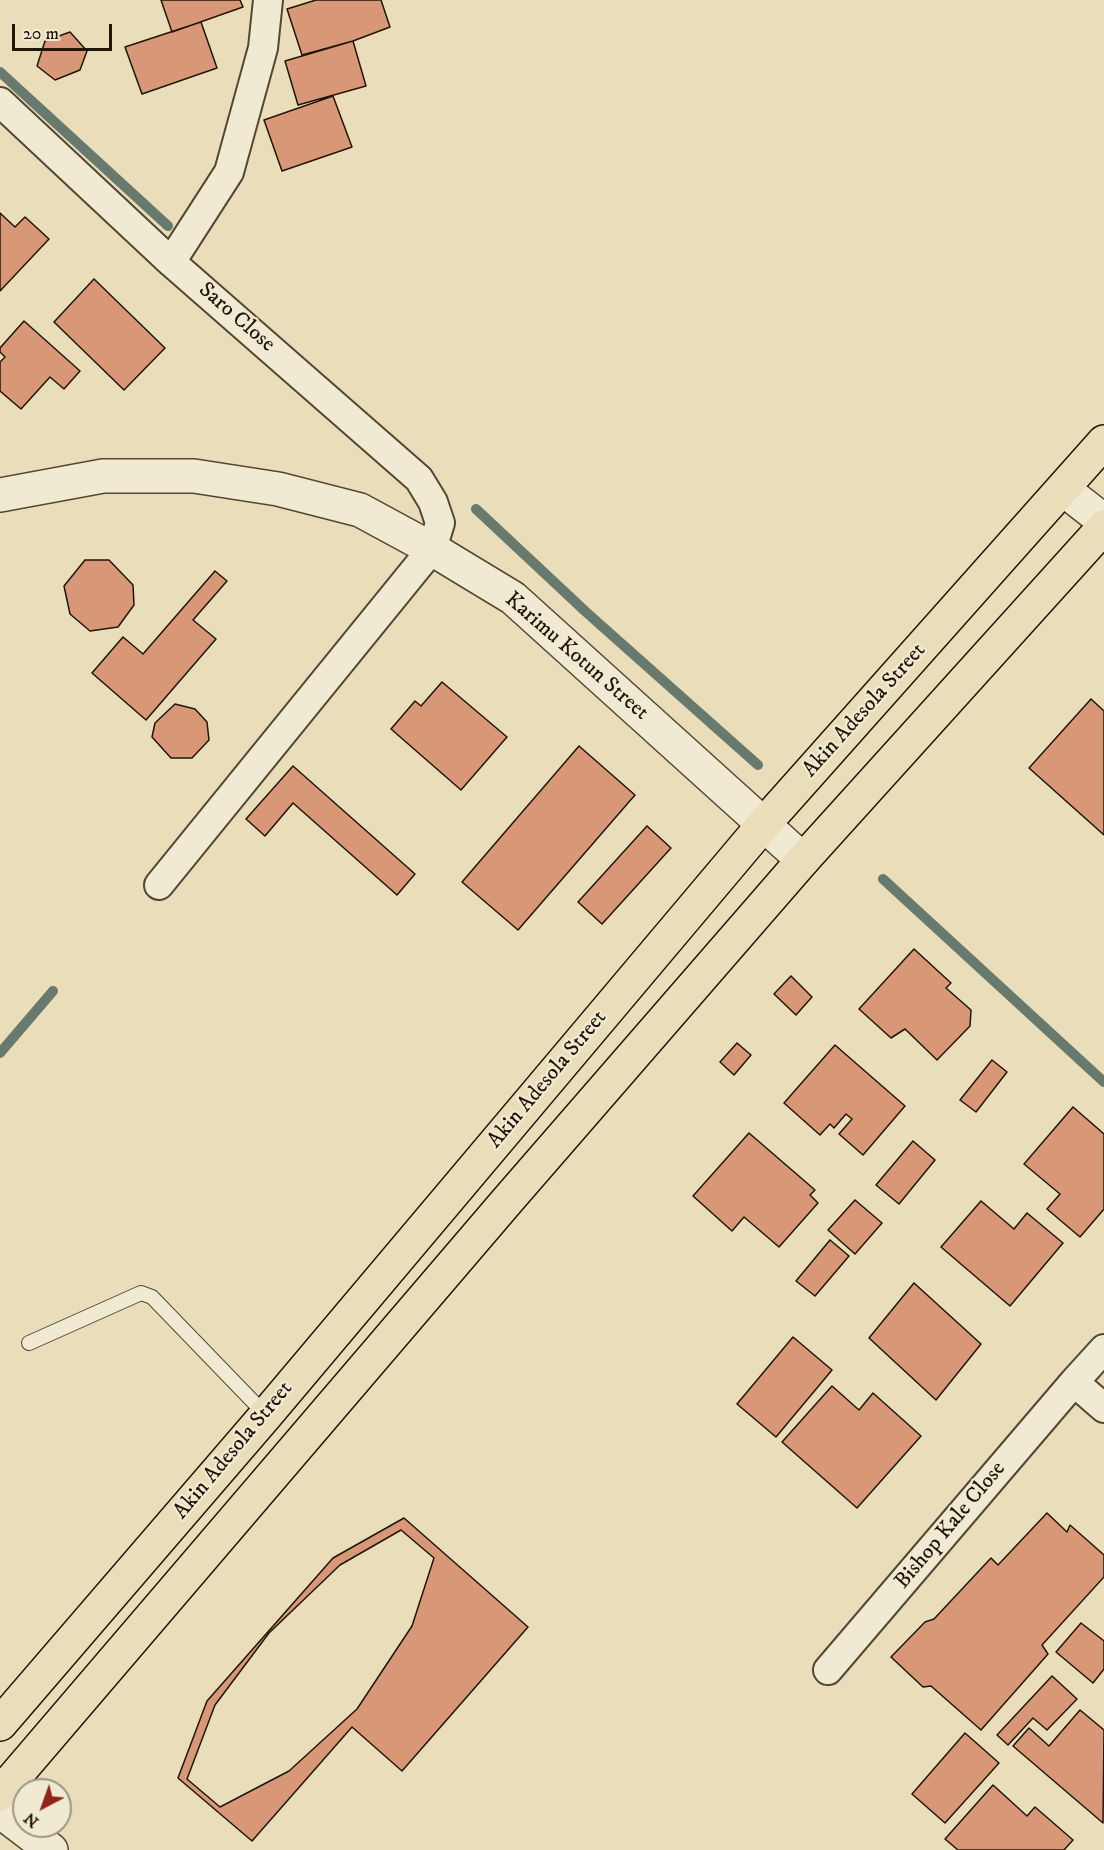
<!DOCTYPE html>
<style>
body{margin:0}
#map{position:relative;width:1104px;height:1850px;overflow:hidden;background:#eadeba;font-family:"IM FELL DW Pica",serif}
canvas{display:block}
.north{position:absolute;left:12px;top:1778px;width:60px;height:60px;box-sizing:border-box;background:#f1ead2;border:2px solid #9e9581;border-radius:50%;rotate:221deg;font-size:16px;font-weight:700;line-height:24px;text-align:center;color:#211508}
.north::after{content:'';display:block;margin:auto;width:21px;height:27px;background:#8f2418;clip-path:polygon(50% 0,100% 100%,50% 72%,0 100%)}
.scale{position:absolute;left:12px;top:24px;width:100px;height:27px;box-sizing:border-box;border:3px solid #211508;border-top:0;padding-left:8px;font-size:18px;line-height:21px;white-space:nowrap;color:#211508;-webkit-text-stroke:4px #f1ead2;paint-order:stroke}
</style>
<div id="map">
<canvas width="1104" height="1850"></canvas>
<div class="north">N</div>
<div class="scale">20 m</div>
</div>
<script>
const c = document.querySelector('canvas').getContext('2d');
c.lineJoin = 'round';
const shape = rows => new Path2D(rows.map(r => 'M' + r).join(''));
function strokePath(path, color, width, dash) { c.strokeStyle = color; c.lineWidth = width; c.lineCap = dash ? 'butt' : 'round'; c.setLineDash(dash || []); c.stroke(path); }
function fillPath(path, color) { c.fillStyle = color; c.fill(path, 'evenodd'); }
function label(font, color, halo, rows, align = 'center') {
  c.font = font + ' "IM FELL DW Pica",serif'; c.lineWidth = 4.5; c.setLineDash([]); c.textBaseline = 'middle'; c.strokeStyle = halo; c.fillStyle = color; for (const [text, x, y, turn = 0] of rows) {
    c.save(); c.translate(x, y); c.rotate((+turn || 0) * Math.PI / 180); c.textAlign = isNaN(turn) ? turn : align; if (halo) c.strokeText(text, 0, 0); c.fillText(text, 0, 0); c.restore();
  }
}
strokePath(shape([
 [0,72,168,226],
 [476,509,586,612,758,765],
 [883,879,1104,1082],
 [0,1053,53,991]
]), '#68796d', 10);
const building = shape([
 [161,0,240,0,243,7,172,32,161,0],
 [316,0,381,0,390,27,353,41,302,55,287,9,316,0],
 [201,22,217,68,142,94,125,47,201,22],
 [70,32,87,51,80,70,55,80,37,66,45,41,70,32],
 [353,41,366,86,298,105,285,61,353,41],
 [333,96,352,147,282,171,264,120,333,96],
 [0,213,15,227,25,217,49,239,0,291,0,213],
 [94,279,165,348,124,390,54,322,94,279],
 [24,321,80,371,64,389,50,377,21,409,0,391,0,362,5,357,0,352,0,348,24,321],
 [85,560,109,560,133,585,134,605,118,627,90,631,70,614,64,586,85,560],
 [215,571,227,581,193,620,216,639,146,720,92,673,123,637,143,654,215,571],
 [442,682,507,737,461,790,391,729,415,701,421,706,442,682],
 [1091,699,1104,711,1104,835,1029,768,1091,699],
 [175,704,195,709,207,722,209,740,192,758,171,758,152,737,155,723,175,704],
 [579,746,635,795,518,930,462,882,579,746],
 [293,766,415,874,397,895,293,803,265,836,246,819,293,766],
 [647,826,671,848,602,924,578,902,647,826],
 [914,949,951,983,946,988,971,1010,970,1026,937,1060,905,1029,891,1038,859,1009,914,949],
 [791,976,812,997,796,1015,774,994,791,976],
 [737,1043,751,1055,734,1075,720,1062,737,1043],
 [835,1045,905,1106,863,1155,839,1134,852,1119,846,1114,834,1128,830,1124,820,1135,784,1103,835,1045],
 [992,1060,1007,1072,976,1112,960,1100,992,1060],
 [1073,1107,1104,1134,1104,1209,1080,1237,1047,1209,1060,1194,1024,1164,1073,1107],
 [749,1133,815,1190,810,1195,818,1203,779,1247,744,1217,732,1231,693,1196,749,1133],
 [913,1141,935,1160,899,1204,876,1185,913,1141],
 [855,1200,882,1223,855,1254,828,1230,855,1200],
 [981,1201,1014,1229,1027,1213,1063,1243,1010,1306,941,1247,981,1201],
 [830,1240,849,1256,815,1296,796,1281,830,1240],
 [914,1283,981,1344,936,1400,869,1338,914,1283],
 [793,1337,832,1370,776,1437,737,1404,793,1337],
 [832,1386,859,1410,873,1393,921,1436,857,1508,782,1442,832,1386],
 [1047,1513,1067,1532,1070,1525,1104,1555,1104,1577,1042,1645,1048,1654,981,1730,931,1686,923,1687,891,1657,925,1622,934,1619,991,1558,998,1565,1047,1513],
 [404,1518,528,1627,402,1771,352,1727,252,1841,178,1778,207,1701,333,1558,404,1518],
 [401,1530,434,1558,412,1626,357,1709,289,1771,220,1807,187,1779,215,1705,269,1633,340,1565,401,1530],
 [1081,1623,1104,1641,1104,1669,1093,1683,1056,1652,1081,1623],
 [1052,1676,1077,1699,1047,1730,1033,1718,1008,1745,997,1735,1052,1676],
 [1080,1710,1104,1730,1103,1823,1013,1746,1029,1728,1049,1746,1080,1710],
 [965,1733,999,1763,945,1823,912,1794,965,1733],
 [993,1785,1027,1816,1035,1807,1073,1840,1064,1850,958,1850,945,1839,993,1785]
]);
fillPath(building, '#d89878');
strokePath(building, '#211508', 1.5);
const service = shape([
 [29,1343,141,1293,152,1297,266,1415]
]);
const minor = shape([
 [0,102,171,262,419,479,433,502,440,523,432,549,159,885],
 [171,262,229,172,263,48,268,0],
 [1074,1382,1104,1408],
 [828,1670,1074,1382,1104,1349]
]);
const tertiary = shape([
 [1063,489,1104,521],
 [0,495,103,476,194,476,278,489,360,510,432,549,513,598,803,860],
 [0,1811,51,1850]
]);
const primary = shape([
 [0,1724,266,1415,764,824,1104,442],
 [0,1794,507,1201,803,860,1104,527]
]);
strokePath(service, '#534734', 16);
strokePath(minor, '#534734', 32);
strokePath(tertiary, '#534734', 36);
strokePath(primary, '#211508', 36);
strokePath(service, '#f1ead2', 14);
strokePath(minor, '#f1ead2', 28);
strokePath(tertiary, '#f1ead2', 33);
strokePath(primary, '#eadeba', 33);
label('22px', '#211508', '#f1ead2', [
 ["Saro Close",236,318,41],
 ["Karimu Kotun Street",576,657,41],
 ["Akin Adesola Street",865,711,-48],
 ["Akin Adesola Street",548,1080,-50],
 ["Akin Adesola Street",234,1451,-50],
 ["Bishop Kale Close",951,1526,-50]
]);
</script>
